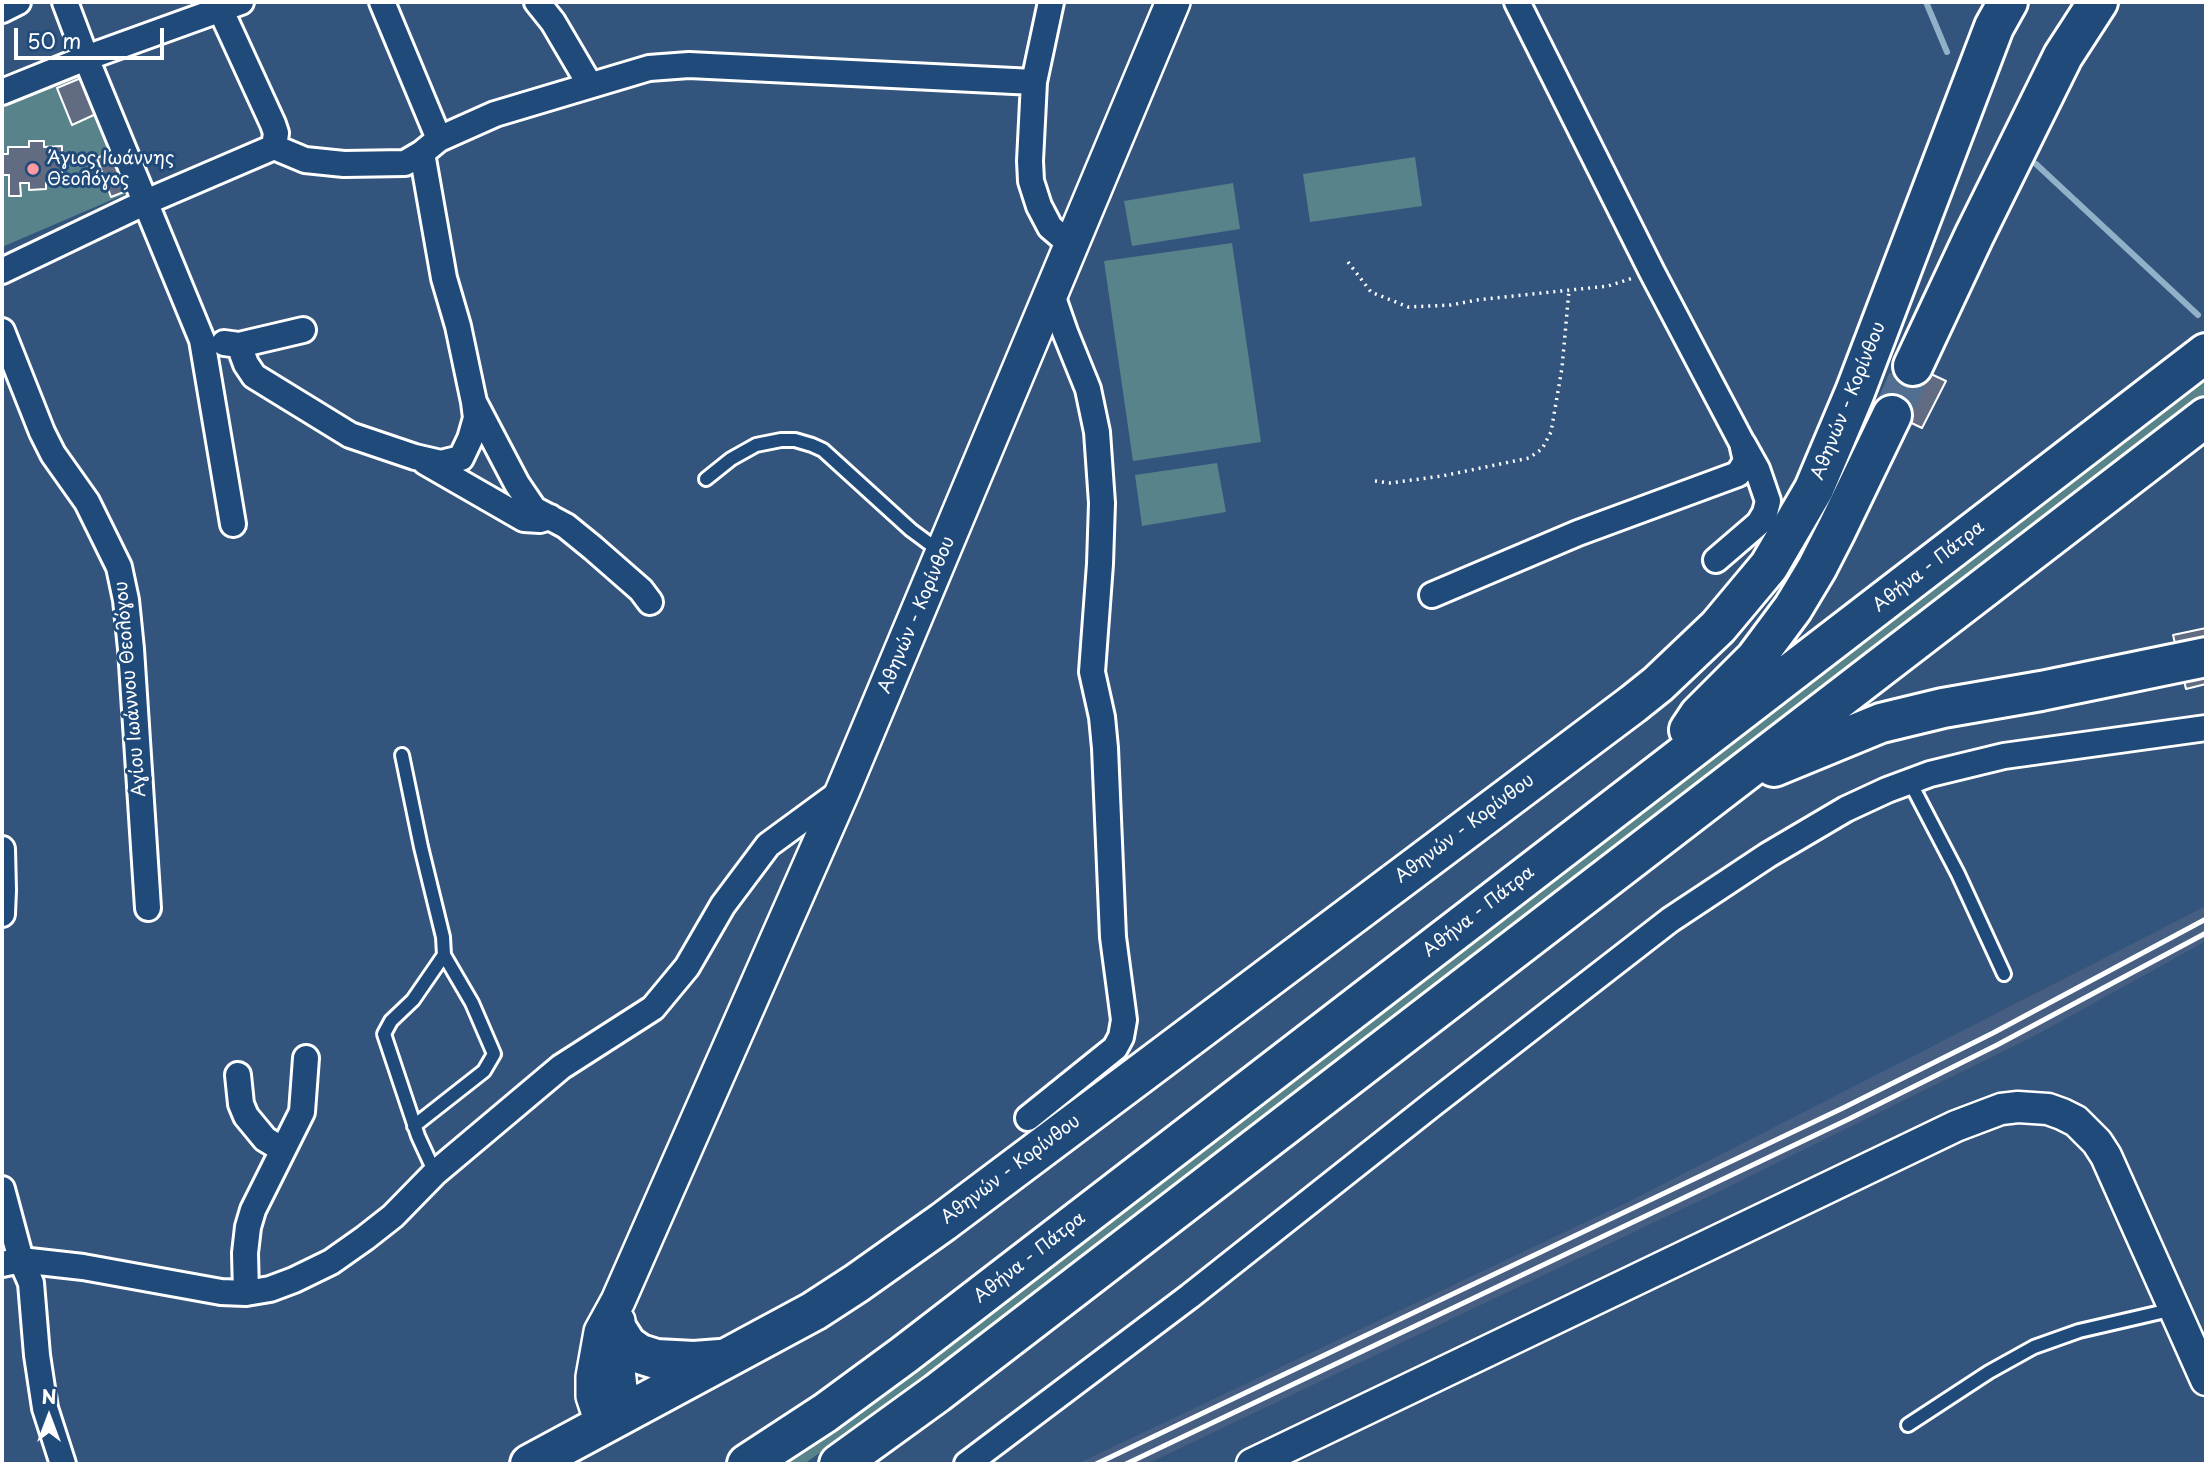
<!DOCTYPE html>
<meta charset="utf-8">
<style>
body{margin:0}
#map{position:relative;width:2208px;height:1466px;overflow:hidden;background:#33547c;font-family:"Playpen Sans",sans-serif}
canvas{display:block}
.frame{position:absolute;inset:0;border:4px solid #fff;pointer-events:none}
.north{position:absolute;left:14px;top:1382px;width:70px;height:70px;-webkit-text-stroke:5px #1f4a7a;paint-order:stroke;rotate:0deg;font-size:19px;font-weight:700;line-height:28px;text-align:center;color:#fff}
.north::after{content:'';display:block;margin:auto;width:24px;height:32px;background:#fff;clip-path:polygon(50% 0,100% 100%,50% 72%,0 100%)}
.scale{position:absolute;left:14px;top:28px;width:150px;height:32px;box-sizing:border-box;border:4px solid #fff;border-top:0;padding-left:9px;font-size:21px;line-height:24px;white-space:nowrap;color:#fff;-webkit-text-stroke:5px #1f4a7a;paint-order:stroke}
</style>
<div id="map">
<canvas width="2208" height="1466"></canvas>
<div class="frame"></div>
<div class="north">N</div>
<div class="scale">50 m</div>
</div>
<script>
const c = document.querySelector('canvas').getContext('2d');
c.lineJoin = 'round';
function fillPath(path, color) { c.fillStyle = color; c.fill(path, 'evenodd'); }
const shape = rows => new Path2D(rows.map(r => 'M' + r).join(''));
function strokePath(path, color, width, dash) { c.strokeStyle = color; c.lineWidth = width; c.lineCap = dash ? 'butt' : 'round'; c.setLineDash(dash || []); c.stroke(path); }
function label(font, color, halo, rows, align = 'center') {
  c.font = font + ' "Playpen Sans",sans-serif'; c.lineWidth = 6; c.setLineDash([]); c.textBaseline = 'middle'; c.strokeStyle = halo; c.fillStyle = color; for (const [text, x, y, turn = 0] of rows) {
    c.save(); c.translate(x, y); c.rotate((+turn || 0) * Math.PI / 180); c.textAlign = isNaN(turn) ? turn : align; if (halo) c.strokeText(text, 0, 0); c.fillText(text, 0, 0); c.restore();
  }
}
fillPath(shape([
 [2206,906,2206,941,2038,1034,1720,1191,1147,1464,1077,1464,1632,1200]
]), '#455e81');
fillPath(shape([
 [81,73,130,192,2,247,2,105],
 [1415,157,1422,206,1310,222,1303,174],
 [1233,183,1240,229,1132,246,1124,201],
 [1232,243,1261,442,1133,461,1104,261],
 [2206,379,2206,393,924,1379,804,1464,785,1464,917,1371],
 [1217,463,1226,512,1142,526,1135,475]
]), '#58838a');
strokePath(shape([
 [1926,2,1947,52],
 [2036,164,2198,315]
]), '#90b1c7', 6);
const building = shape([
 [81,78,96,114,72,125,57,88,81,78],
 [29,141,44,141,44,147,62,146,62,157,67,163,62,171,62,183,46,183,46,189,29,190,29,183,20,183,21,196,9,196,9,175,2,175,2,154,8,154,8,147,29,147,29,141],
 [113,151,129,190,111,197,97,158,113,151],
 [1903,361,1946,381,1922,428,1880,408,1903,361],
 [2206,628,2206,684,2186,689,2173,635,2206,628]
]);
fillPath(building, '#616b81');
strokePath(building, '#fff', 2);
strokePath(shape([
 [1892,415,1913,366]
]), '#526e90', 38, [38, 19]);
const service = shape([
 [706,479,731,459,756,445,781,440,795,440,812,445,823,450,911,530,942,553],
 [402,755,421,847,443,937,444,955,413,1000,391,1021,384,1034,418,1136,435,1173],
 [1910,782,1958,874,2004,974],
 [414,1126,484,1071,494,1054,472,1003,444,955],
 [1908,1425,1989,1372,2034,1347,2079,1331,2174,1309]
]);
const minor = shape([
 [65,2,86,58,202,340,233,524],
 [217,2,273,124,276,133,274,147],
 [382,2,439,139],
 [537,2,553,22,590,85],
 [1051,2,1034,82,1030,161,1031,181,1039,206,1050,227,1071,245],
 [2,10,18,2],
 [2,92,86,58,241,2],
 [2,271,146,202,274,147,305,160,344,164,405,163,422,153,439,139,495,114,649,68,689,65,1034,82],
 [2,331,42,432,53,454,87,502,119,567,126,600,131,649,148,908],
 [224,343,239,345,303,330],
 [239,345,246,364,254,376,350,435,415,457,441,463,461,458,470,439,476,418,474,402,458,326,444,278,422,153],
 [474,402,517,484,534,509,566,526,593,548,641,590,650,602],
 [425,462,524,519,540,520,550,517],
 [1716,560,1759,523,1765,513,1768,501,1757,469,1743,444],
 [1432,595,1578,533,1738,474,1746,461,1742,443,1652,272,1517,2],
 [2,849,3,890,2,914],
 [238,1075,241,1104,246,1116,265,1139,283,1150],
 [1028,1118,1115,1048,1121,1037,1124,1020,1113,937,1105,748,1102,717,1092,672,1100,564,1102,503,1097,432,1088,389,1065,332,1051,292],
 [2,1189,21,1260,31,1283,37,1355,45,1408,63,1464],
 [2,1264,21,1260,83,1267,221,1292,246,1293,270,1289,294,1280,331,1262,365,1238,393,1216,435,1173,561,1067,653,1008,687,967,723,905,768,845,843,790],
 [246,1293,245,1253,248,1227,253,1210,302,1112,306,1058],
 [967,1464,1190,1296,1434,1103,1670,920,1768,855,1846,809,1887,790,1930,774,2004,756,2206,728]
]);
const tertiary = shape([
 [1252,1464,1956,1126,2001,1109,2018,1107,2048,1109,2062,1114,2076,1121,2097,1142,2106,1156,2206,1380]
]);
const secondary = shape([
 [618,1321,617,1360,620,1388,630,1410],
 [603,1426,593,1396,593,1377,601,1332,618,1301,843,790,1173,2]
]);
const primary = shape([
 [618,1331,627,1345,640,1354,656,1359,694,1361,720,1359],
 [530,1464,814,1311,857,1283,943,1222,1633,704,1658,684,1718,627,1769,566,1814,489,1855,392,1994,27,2008,2]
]);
const motorway = shape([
 [1913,366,1974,236,2063,56,2098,2],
 [1689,730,1699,715,1755,659,1793,608,1817,568,1836,531,1892,415],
 [1774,767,1881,723,1943,708,2041,691,2206,657],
 [747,1464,825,1413,904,1355,2206,353],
 [839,1464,937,1393,2206,417]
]);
strokePath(service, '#fff', 18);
strokePath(minor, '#fff', 30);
strokePath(tertiary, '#fff', 35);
strokePath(secondary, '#fff', 38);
strokePath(primary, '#fff', 44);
strokePath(motorway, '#fff', 44);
strokePath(shape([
 [1348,262,1371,292,1408,307,1451,305,1477,300,1608,286,1633,278],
 [1375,481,1390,483,1442,476,1529,458,1542,449,1551,432,1562,368,1569,290]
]), '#fff', 3.5, [2, 5]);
strokePath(service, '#1f4a7a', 12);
strokePath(minor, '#1f4a7a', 24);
strokePath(tertiary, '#1f4a7a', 30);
strokePath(secondary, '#1f4a7a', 33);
strokePath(primary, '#1f4a7a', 38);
strokePath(motorway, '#1f4a7a', 38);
strokePath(shape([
 [1096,1464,1843,1108,1993,1033,2206,919],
 [1126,1464,1849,1119,1997,1045,2206,933]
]), '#fff', 5);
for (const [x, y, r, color] of [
 [33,169,7,"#ff9aa2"]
]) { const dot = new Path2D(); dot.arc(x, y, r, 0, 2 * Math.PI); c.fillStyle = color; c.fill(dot); strokePath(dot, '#1f4a7a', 2.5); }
label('18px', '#fff', '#1f4a7a', [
 ["Άγιος Ιωάννης",47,159],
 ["Θεολόγος",47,180]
], 'left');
label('18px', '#fff', '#1f4a7a', [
 ["Αθηνών - Κορίνθου",1849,401,-68],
 ["Αθήνα - Πάτρα",1929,567,-38],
 ["Αθηνών - Κορίνθου",917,615,-67],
 ["Αγίου Ιωάννου Θεολόγου",131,689,-95],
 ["Αθηνών - Κορίνθου",1465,829,-37],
 ["Αθήνα - Πάτρα",1479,912,-38],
 ["Αθηνών - Κορίνθου",1011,1170,-37],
 ["Αθήνα - Πάτρα",1030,1258,-38]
]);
</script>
